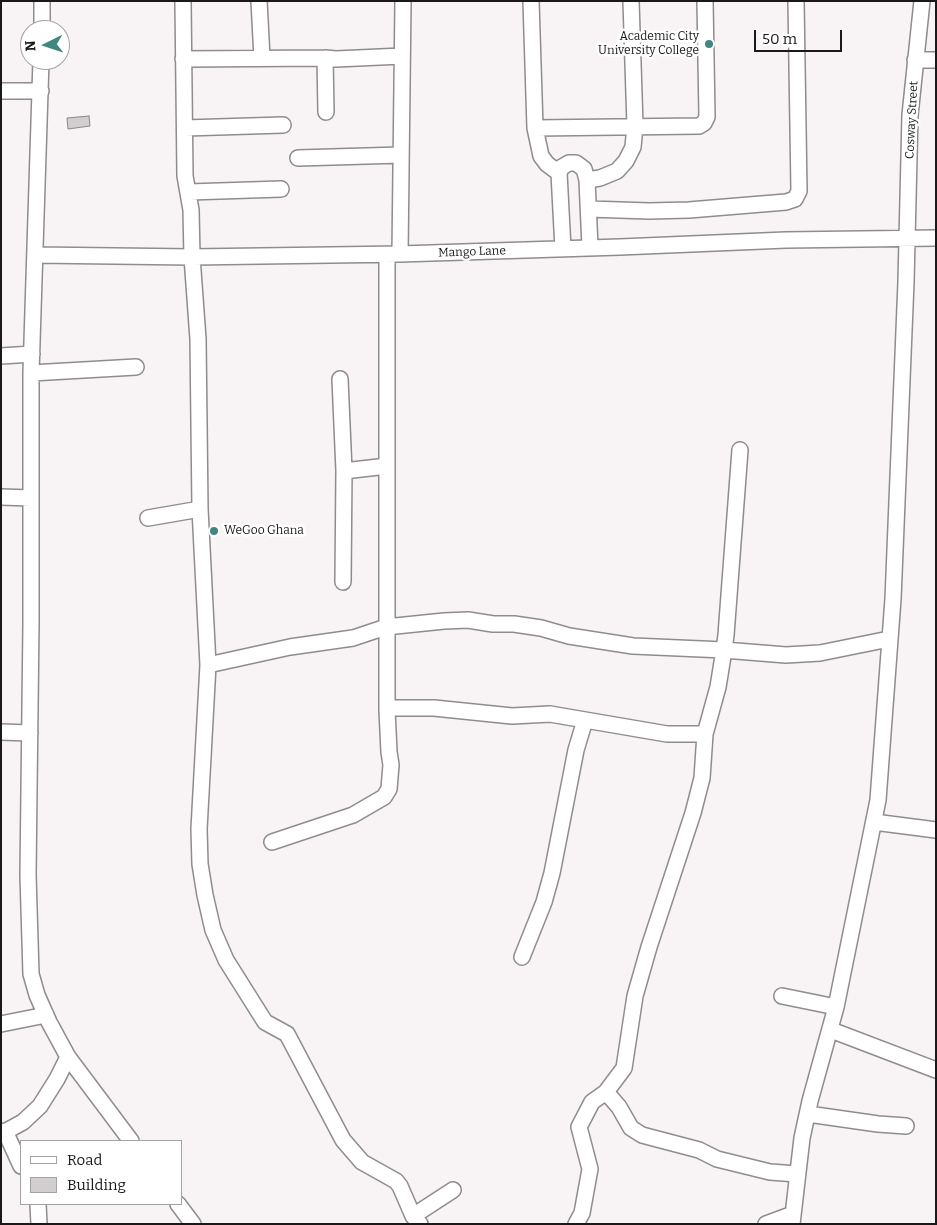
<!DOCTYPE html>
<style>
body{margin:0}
#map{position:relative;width:937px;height:1225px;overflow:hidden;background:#f8f3f4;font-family:Bitter,serif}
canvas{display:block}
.frame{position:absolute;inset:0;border:2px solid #1a1818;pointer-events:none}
.legend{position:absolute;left:20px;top:1140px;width:162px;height:65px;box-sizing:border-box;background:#fff;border:1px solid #a3a3a3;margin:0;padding:6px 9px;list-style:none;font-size:15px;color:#1a1818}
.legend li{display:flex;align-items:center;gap:10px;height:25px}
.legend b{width:25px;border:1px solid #a3a3a3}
.north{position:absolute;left:20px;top:20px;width:50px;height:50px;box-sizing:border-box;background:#fff;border:1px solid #a3a3a3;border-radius:50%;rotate:266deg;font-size:14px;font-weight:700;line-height:20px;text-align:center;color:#1a1818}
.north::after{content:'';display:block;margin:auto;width:18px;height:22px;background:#418780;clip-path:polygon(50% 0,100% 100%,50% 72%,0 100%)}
.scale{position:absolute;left:754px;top:30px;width:88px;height:22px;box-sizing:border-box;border:2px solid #1a1818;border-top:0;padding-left:6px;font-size:15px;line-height:18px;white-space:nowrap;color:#1a1818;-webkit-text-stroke:4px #fff;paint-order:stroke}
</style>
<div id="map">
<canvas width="937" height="1225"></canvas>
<div class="frame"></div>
<ul class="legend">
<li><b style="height:6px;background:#fff"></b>Road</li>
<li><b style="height:14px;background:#d2cdce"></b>Building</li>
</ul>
<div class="north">N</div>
<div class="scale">50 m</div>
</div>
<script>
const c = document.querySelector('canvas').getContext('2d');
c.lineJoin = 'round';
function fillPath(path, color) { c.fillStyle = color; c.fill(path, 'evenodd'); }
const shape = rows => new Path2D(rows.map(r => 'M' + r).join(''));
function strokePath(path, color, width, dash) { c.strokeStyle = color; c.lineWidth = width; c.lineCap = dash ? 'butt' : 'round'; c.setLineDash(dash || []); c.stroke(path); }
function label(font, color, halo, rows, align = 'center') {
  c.font = font + ' Bitter,serif'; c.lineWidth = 5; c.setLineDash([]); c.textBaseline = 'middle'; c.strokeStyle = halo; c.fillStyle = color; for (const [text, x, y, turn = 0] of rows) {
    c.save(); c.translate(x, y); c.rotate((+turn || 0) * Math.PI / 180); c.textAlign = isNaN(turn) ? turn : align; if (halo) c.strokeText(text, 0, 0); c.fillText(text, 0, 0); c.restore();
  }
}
const building = shape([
 [89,116,90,126,68,129,67,118,89,116]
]);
fillPath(building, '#d2cdce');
strokePath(building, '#8a8586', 1);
const minor = shape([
 [259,1,262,58],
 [531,1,535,128,541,156,547,164,559,173],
 [183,2,185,176,191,210,192,257,198,339,200,509,208,665,199,829,200,864,205,895,213,930,226,960,265,1022,287,1034,343,1140,362,1162,396,1181,400,1186,413,1216,420,1224],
 [42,30,42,1],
 [183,59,325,58],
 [41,60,31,373,31,623,28,875,31,974,37,995,49,1022,68,1057,131,1141],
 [915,60,936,60],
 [1,91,41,91],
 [326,112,325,58,336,59,402,56],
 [185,128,283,125],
 [535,128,699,126,704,123,707,117,705,1],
 [298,158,401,155],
 [587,180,600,178,617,171,626,161,633,147,635,126,631,1],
 [189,192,281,189],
 [589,209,649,211,689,210,786,202,795,199,799,191,796,1],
 [563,249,559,173,562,167,569,163,576,163,584,169,587,180,590,247],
 [387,254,387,710],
 [400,254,403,1],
 [36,255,192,257,400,254,620,247,786,240,936,238],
 [1,356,32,354],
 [31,373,136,367],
 [340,379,344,471,343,582],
 [344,471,387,466],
 [1,497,31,498],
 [148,518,200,509],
 [208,665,290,647,353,638,386,627,444,621,468,620,493,624,514,624,541,628,569,636,633,646,724,650,726,635,740,450],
 [1,732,30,733],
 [874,822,936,830],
 [272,842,353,815,384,797,389,789,391,765,389,752,387,710,394,708,434,708,512,716,550,714,667,734,705,734],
 [522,957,544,902,552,873,576,750,585,720],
 [782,996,836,1007],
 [1,1024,46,1015],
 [831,1030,936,1070],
 [606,1092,619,1107,631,1128,642,1135,699,1150,717,1159,770,1172,797,1174],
 [808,1114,878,1124,906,1126],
 [5,1131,21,1166],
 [1,1134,23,1122,40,1106,57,1079,68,1057],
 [38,1204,39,1224],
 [178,1204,193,1224],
 [413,1216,453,1190],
 [576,1224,582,1213,590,1169,579,1127,592,1102,606,1092,624,1068,635,996,649,947,693,813,702,778,705,734,718,687,724,650,786,655,820,653,889,639],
 [766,1224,793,1214],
 [792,1224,802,1138,810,1101,836,1007,878,800,893,599,906,282,910,115,922,1]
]);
strokePath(minor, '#908c8c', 18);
strokePath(minor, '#fff', 15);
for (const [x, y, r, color] of [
 [709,44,5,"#418780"],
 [214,531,5,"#418780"]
]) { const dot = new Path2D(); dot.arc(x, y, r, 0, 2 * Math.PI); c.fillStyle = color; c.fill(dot); strokePath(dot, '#fff', 2); }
label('12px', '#1a1818', '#fff', [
 ["Academic City",699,37],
 ["University College",699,51],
 ["WeGoo Ghana",224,531,"left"]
], 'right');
label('12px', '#1a1818', '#fff', [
 ["Cosway Street",912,120,-87],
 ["Mango Lane",472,252,-2]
]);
</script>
